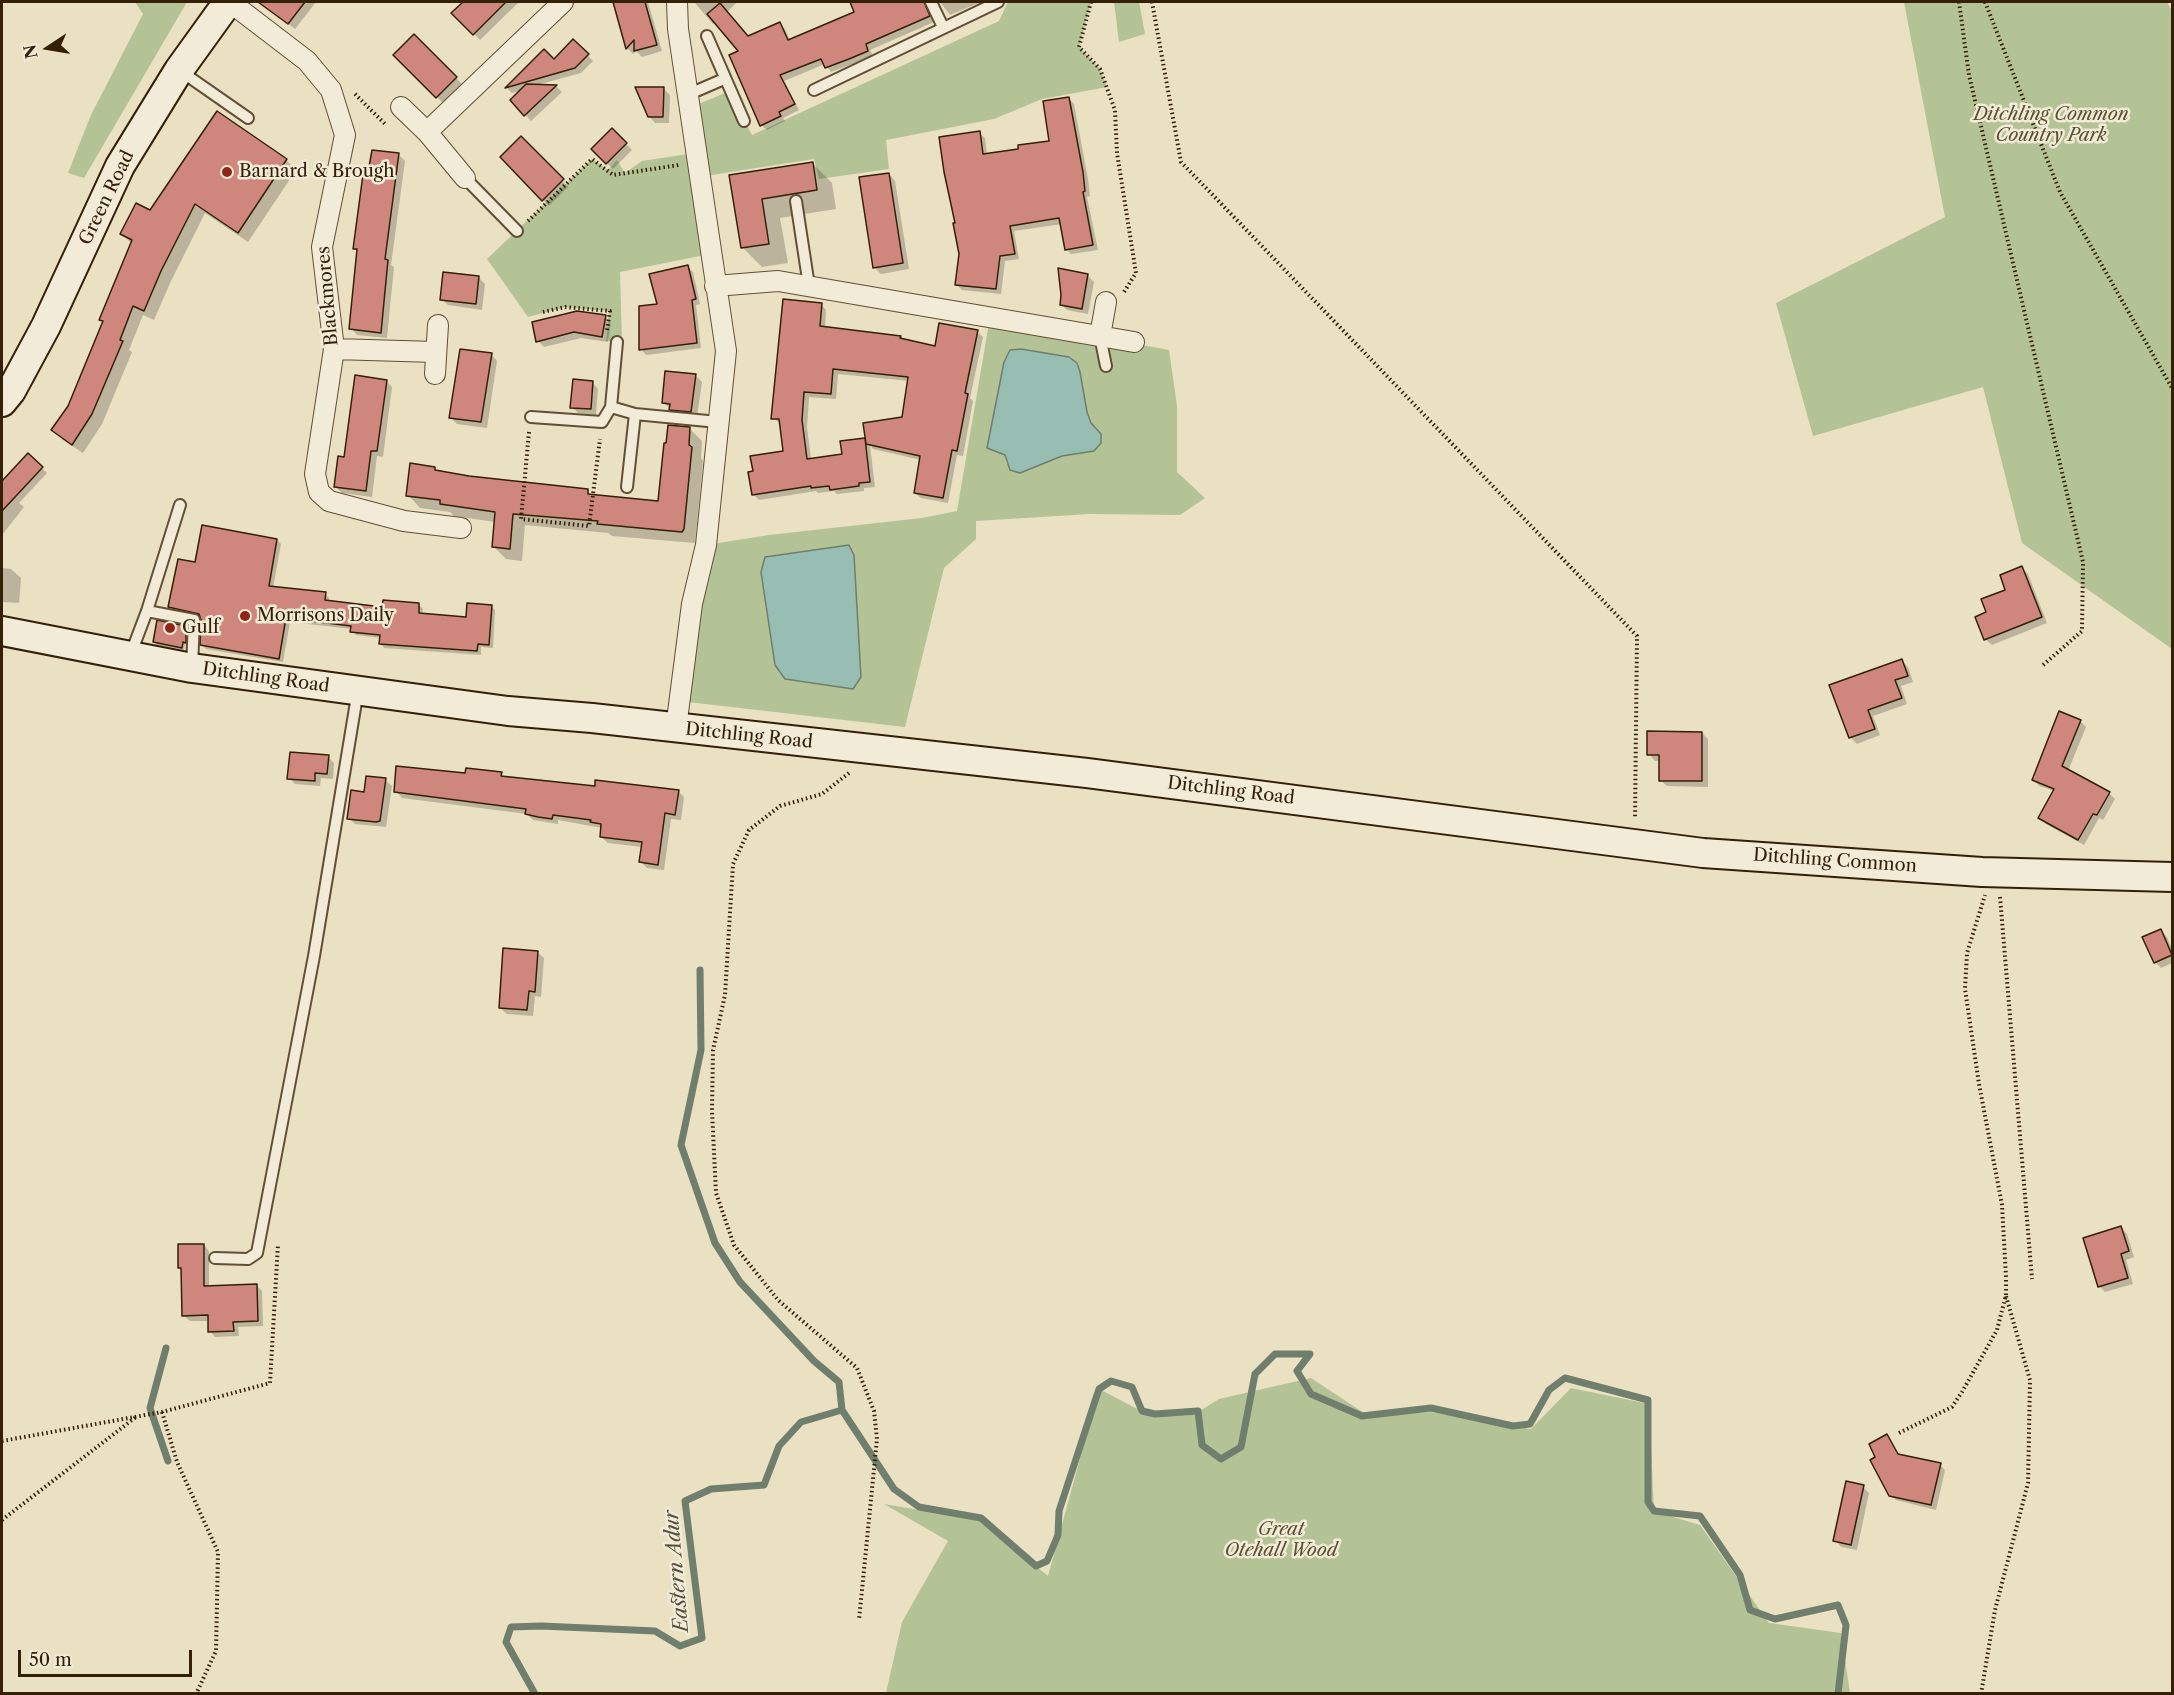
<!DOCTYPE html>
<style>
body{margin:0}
#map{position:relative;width:2174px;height:1695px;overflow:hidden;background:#eae0c2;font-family:"Libre Caslon Text",serif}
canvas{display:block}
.frame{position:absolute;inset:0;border:3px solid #341f07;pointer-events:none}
.north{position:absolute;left:18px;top:18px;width:60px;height:60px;-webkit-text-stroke:4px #f1ebd7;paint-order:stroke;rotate:258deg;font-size:16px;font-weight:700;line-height:24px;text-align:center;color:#341f07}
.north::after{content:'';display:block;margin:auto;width:21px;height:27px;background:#341f07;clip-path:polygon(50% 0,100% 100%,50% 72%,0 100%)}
.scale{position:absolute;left:18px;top:1650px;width:174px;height:27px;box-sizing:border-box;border:3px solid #341f07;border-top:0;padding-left:8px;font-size:18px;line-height:21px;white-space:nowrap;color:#341f07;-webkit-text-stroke:4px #f1ebd7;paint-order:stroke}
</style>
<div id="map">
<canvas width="2174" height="1695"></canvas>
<div class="frame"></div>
<div class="north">N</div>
<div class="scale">50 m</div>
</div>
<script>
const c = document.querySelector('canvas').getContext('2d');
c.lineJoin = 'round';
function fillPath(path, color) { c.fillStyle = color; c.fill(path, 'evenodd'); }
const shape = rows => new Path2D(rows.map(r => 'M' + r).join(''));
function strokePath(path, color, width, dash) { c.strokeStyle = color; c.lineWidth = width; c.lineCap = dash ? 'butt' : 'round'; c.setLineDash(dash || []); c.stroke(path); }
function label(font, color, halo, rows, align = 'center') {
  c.font = font + ' "Libre Caslon Text",serif'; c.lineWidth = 5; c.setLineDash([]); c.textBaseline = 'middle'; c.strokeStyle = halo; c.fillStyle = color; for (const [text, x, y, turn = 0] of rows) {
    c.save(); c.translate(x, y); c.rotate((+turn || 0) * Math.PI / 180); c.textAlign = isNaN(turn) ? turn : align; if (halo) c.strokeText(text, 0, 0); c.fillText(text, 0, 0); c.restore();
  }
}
fillPath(shape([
 [135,2,187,2,84,178,68,173,91,115,143,14],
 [1008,2,1091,2,1079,47,1100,69,1107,87,1042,99,994,119,886,140,889,169,819,179,814,159,699,177,710,254,620,272,622,342,606,341,609,311,565,307,528,317,487,259,592,159,608,170,617,160,625,173,642,161,695,153,689,108,730,91,752,135,999,21],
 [1114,2,1139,2,1145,34,1119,42],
 [1904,2,2167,2,2172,11,2172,649,2022,543,1983,387,1813,436,1776,303,1945,217],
 [990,317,1169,350,1177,406,1177,472,1205,498,1180,515,1089,514,976,521,976,539,944,568,905,727,679,701,706,545,769,535,922,518,957,511],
 [1010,350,1069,357,1077,363,1080,372,1087,412,1091,423,1101,434,1094,451,1062,456,1020,473,1006,463,1005,455,987,448,1004,362],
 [1311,1378,1367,1415,1431,1412,1531,1429,1571,1388,1649,1404,1654,1511,1700,1525,1769,1623,1841,1633,1850,1693,886,1693,902,1622,948,1541,884,1504,980,1520,1048,1576,1099,1389,1153,1417,1195,1414,1219,1399]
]), '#b4c395');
const water = shape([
 [1021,349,1069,357,1077,363,1080,372,1087,412,1091,423,1101,434,1101,443,1094,451,1062,456,1020,473,1010,470,1005,455,987,448,1004,362,1010,350,1021,349],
 [849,545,854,555,861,677,853,689,785,679,775,665,761,572,765,557,849,545]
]);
fillPath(water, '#98bdb3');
strokePath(water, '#707e6e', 1.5);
fillPath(shape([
 [261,2,316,2,295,29],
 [465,2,519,2,480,40,453,13],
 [614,2,648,2,662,51,642,57,636,51,633,54,627,48],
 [694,2,737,2,727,12,748,37,779,23,785,29,790,41,854,13,849,2,876,2,879,9,896,2,932,2,928,8,934,22,870,50,873,56,831,72,825,64,784,81,799,110,783,118,785,121,767,130,761,125,740,51,716,22,713,24],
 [940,2,981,2,950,15],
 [414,36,462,84,443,103,395,55],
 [573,41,593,61,581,73,537,85,557,87,562,92,531,121,512,100,524,89,512,93,507,88,544,51,554,61],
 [664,89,670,95,669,123,655,123,649,116],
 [1069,99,1074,104,1088,179,1090,196,1087,197,1098,250,1071,254,1066,249,1062,224,1014,231,1019,259,1005,261,1001,294,962,290,957,285,979,133,985,138,987,155,1020,150,1051,142],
 [217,113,286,160,296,170,248,242,205,213,171,281,154,320,143,315,129,350,132,352,102,424,83,453,63,440,53,430,69,406,104,323,101,320,132,244,122,234,151,212],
 [612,130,632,150,613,169,593,149],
 [521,139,568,187,549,206,502,157],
 [399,155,405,161,391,265,394,267,387,338,357,335,351,328,358,252,355,248,371,169],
 [813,164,832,183,836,209,780,218,788,263,762,267,742,247,731,177],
 [889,174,895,181,909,269,881,274,875,268],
 [688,267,693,272,700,304,696,305,701,348,646,355,641,349,659,305],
 [1087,275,1094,282,1088,314,1067,310,1061,304],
 [479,278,485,284,482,310,448,305,441,299],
 [821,304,826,310,825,328,900,337,903,341,936,347,977,332,983,337,970,398,973,401,963,456,957,455,948,503,921,498,915,493,921,460,873,449,870,445,875,487,864,488,864,491,837,494,834,491,818,493,816,491,759,500,753,494,755,472,784,452,781,424,773,418],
 [838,374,909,381,904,419,868,443,864,440,843,455,811,459,807,427,809,397,836,399],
 [605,317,611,323,608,342,581,338,544,347,538,341],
 [491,354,497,361,487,428,457,424,451,418],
 [696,376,702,382,697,417,677,415,663,402],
 [386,381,392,387,383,457,377,456,372,497,342,493,336,487,345,458],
 [592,382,598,389,596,415,578,413,572,407],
 [689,428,702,441,701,458,703,461,695,543,612,536,608,533,525,525,522,561,506,559,493,546,495,522,454,516,450,512,420,508,408,495,435,468,439,472,587,490,592,496,659,502],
 [28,455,47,473,19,503,24,507,2,535,2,483],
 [277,540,281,544,273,588,325,594,329,598,329,602,384,609,419,605,423,609,422,615,467,619,491,606,495,610,493,648,481,647,481,655,384,648,380,643,381,638,356,635,352,629,290,622,283,662,206,649,202,645,202,617,174,611,170,607,197,564],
 [2,568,11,569,21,578,19,603,2,602],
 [2022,568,2028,574,2047,623,1992,645,1985,639,1988,613,2007,590],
 [185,628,188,630,188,645,185,644,184,650,157,645,154,642],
 [1901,661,1908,667,1913,682,1901,686,1907,704,1873,716,1880,735,1857,744,1850,737,1831,685],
 [2080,721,2086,727,2068,771,2109,793,2115,799,2103,820,2099,818,2084,845,2046,824,2040,818,2055,791,2039,786,2034,780],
 [1702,733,1708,739,1708,787,1667,786,1660,780,1661,761,1655,761,1649,754],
 [328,757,334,763,333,779,321,778,320,786,295,784,289,778],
 [501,774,505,778,596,788,678,791,684,797,681,820,671,819,664,870,647,868,640,861,642,847,608,843,601,837,602,828,558,820,558,824,533,820,527,814,402,798,396,791,466,775],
 [385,780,392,786,386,827,355,824,349,818,365,794],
 [2161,931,2167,937,2172,949,2172,963,2161,968,2155,962],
 [537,952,544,958,541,997,535,996,533,1016,507,1014,500,1008],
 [2121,1227,2127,1234,2134,1257,2126,1260,2133,1284,2105,1292,2099,1286],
 [204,1245,209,1251,209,1287,256,1285,262,1291,263,1326,238,1327,239,1336,215,1337,210,1331,209,1321,190,1321,184,1316,183,1270,180,1267],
 [1887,1436,1900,1456,1940,1465,1945,1470,1936,1510,1896,1500,1890,1495,1877,1458],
 [1863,1487,1869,1493,1857,1550,1841,1547,1835,1540]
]), '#0003');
strokePath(shape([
 [700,970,701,1050,681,1145,715,1243,740,1282,814,1361,839,1382,842,1410,894,1489,919,1507,981,1518,1036,1566,1047,1561,1058,1535,1059,1511,1094,1404,1099,1389,1111,1381,1132,1387,1142,1411,1155,1414,1198,1411,1202,1445,1221,1459,1241,1447,1255,1374,1275,1354,1310,1354,1297,1371,1311,1394,1362,1416,1431,1408,1513,1426,1530,1424,1549,1390,1565,1378,1648,1400,1648,1502,1654,1511,1700,1516,1740,1575,1750,1610,1775,1619,1838,1605,1846,1625,1838,1694],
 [166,1348,150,1408,168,1461],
 [535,1694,506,1642,511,1627,541,1626,655,1631,680,1646,702,1638,685,1501,711,1489,764,1485,779,1446,801,1422,842,1410]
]), '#707e6e', 7);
const building = shape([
 [258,2,305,2,288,24,258,2],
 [463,2,506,2,473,35,451,13,463,2],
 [613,2,645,2,657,45,634,51,634,40,626,49,613,2],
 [850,2,924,2,930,16,866,44,868,51,849,59,825,68,821,59,780,75,795,104,779,112,781,116,760,126,729,55,738,51,707,14,720,3,748,36,780,22,788,40,854,12,850,2],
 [414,34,457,77,436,98,393,55,414,34],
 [573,39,589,54,575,68,505,88,544,49,554,59,573,39],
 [526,84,557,85,524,116,510,100,526,84],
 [635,87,664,87,663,117,648,117,635,87],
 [1069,97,1083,172,1085,191,1083,192,1093,245,1065,250,1059,218,1010,226,1015,254,1000,256,996,289,955,285,959,254,953,223,955,223,944,172,939,137,980,131,983,154,1018,149,1018,145,1049,141,1043,101,1069,97],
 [217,111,287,159,238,233,195,204,161,271,144,311,133,306,120,340,123,341,92,414,72,445,51,430,68,406,103,321,99,320,132,240,120,234,136,203,150,210,217,111],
 [612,128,627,143,606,164,591,149,612,128],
 [521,136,564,179,542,201,500,157,521,136],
 [372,150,399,153,385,259,388,260,381,333,349,329,357,249,353,249,364,167,369,167,372,150],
 [813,162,817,190,762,199,769,244,741,248,729,175,813,162],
 [889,173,903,263,873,268,859,177,889,173],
 [688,265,696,299,692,300,697,343,639,350,639,306,657,304,649,274,688,265],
 [1058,268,1088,274,1082,309,1060,305,1061,295,1058,268],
 [443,272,479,276,476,304,440,300,443,272],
 [783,299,822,303,820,326,901,336,900,338,935,346,939,323,978,330,965,393,968,394,957,451,952,450,943,498,914,493,920,456,866,444,863,423,902,417,908,377,833,369,831,394,804,392,802,420,807,459,842,454,840,441,865,438,870,482,859,483,859,486,830,490,829,486,811,488,811,486,752,495,748,472,753,471,750,456,783,451,779,419,771,419,783,299],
 [577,311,606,315,602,337,574,332,536,342,532,322,577,311],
 [460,349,492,353,481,422,449,418,460,349],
 [665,371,696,374,691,412,669,410,670,404,662,403,665,371],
 [355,375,387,380,377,451,371,451,366,491,334,487,338,456,344,457,355,375],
 [573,379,593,381,591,409,570,408,573,379],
 [668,425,690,427,689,445,692,447,684,529,682,532,597,524,598,521,513,514,510,549,492,547,495,512,440,504,440,500,406,496,410,463,435,467,435,470,469,476,588,489,588,494,658,501,664,443,666,443,668,425],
 [28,453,43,467,2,511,2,481,28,453],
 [202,525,277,539,269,586,326,592,325,600,382,607,383,600,419,603,419,613,466,617,467,603,492,605,489,645,478,644,477,651,379,644,380,635,350,632,351,626,286,618,279,659,200,645,201,620,199,614,168,607,178,559,195,562,202,525],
 [2022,566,2042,617,1984,640,1975,617,1986,612,1981,599,2005,590,2000,575,2022,566],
 [157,620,186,626,186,643,183,642,182,648,153,642,157,620],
 [1902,659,1908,676,1895,680,1902,698,1868,710,1875,729,1849,738,1829,685,1902,659],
 [2059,711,2081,720,2062,766,2110,792,2097,815,2093,814,2078,840,2038,818,2054,789,2032,780,2059,711],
 [1647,731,1702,732,1702,781,1659,781,1659,755,1647,755,1647,731],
 [290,752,329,755,327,774,315,773,315,781,287,779,290,752],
 [396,766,465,773,466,768,502,772,501,776,595,786,595,780,679,790,675,815,665,813,658,865,639,862,642,842,600,837,601,824,590,822,591,820,553,815,552,819,538,817,525,814,526,809,394,792,396,766],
 [366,776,386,778,380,821,376,822,347,819,351,790,364,792,366,776],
 [2161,929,2172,955,2154,963,2142,937,2161,929],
 [503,948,538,951,535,992,529,991,527,1010,499,1008,503,948],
 [2121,1226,2129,1251,2121,1254,2128,1278,2098,1287,2083,1238,2121,1226],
 [178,1244,204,1244,204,1286,257,1284,258,1321,233,1322,234,1331,208,1332,208,1315,182,1316,181,1268,178,1268,178,1244],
 [1887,1434,1898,1454,1941,1463,1931,1505,1889,1496,1870,1460,1875,1457,1869,1444,1887,1434],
 [1846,1481,1864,1485,1851,1545,1833,1541,1846,1481]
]);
fillPath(building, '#cf877d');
strokePath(building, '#341f07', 1.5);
const lane = shape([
 [931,2,943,27],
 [707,36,744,121],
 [179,70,248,118],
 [814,90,998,2],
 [687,95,724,79],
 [465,178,517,231],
 [796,201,809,286],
 [1100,336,1106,366],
 [617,342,611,407,635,414,718,422],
 [531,417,602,422,611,407],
 [627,487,635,414],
 [147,611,194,620,192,667],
 [130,656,147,611,180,505],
 [215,1258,248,1259,257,1253,314,956,358,690]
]);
const street = shape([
 [230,2,307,61,331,90,345,135,322,247,334,349,315,474,319,492,329,501,404,521,461,528],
 [401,107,427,132,465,178],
 [427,132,563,2],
 [715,286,778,281,1134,342],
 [1100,336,1106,302],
 [334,349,436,352],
 [435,374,438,325],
 [676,728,692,604,706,545,726,351,678,29,677,2]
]);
const secondary = shape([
 [2,402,11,391,46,326,120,166,179,70,228,2],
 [2,631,192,668,508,711,592,718,1087,773,1703,853,1982,872,2172,877]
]);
strokePath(lane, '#624f36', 14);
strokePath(street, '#624f36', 22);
strokePath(secondary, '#341f07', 32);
strokePath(shape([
 [1091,2,1079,47,1100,69,1115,110,1117,153,1136,273,1124,292],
 [1152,2,1181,162,1637,636,1635,819],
 [1959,2,1969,75,2083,562,2082,631,2042,666],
 [1985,2,2060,192,2172,388],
 [355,94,385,124,386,123],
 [528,221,592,159,613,175,679,165],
 [543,312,565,307,610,311,607,330],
 [529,432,521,519,589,526,600,439],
 [849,773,822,794,780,806,749,830,733,864,725,995,713,1050,712,1111,716,1193,734,1245,778,1300,857,1368,874,1411,877,1439,859,1620],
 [2000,897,2032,1279],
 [162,1412,177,1462,218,1552,216,1651,196,1694],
 [1899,1433,1952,1407,1962,1392,1997,1330,2006,1295,2006,1277,2002,1205,1979,1084,1965,989,1967,953,1985,895],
 [2,1441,162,1412,270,1383,278,1244],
 [2,1520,136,1417],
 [1981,1694,1995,1610,2028,1483,2030,1380,2006,1296]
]), '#341f07', 4, [1.5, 3]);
strokePath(lane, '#f1ebd7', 10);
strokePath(street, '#f1ebd7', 20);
strokePath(secondary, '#f1ebd7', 28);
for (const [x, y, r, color] of [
 [227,172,6,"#8f2418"],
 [245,616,6,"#8f2418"],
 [170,628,6,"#8f2418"]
]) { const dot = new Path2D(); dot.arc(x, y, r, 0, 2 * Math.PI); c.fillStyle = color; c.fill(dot); strokePath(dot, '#f1ebd7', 2); }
label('italic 18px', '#5a5032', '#f1ebd7', [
 ["Ditchling Common",2051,115],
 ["Country Park",2051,136],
 ["Great",1281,1530],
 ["Otehall Wood",1281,1551]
]);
label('18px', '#341f07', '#f1ebd7', [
 ["Barnard & Brough",239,172],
 ["Morrisons Daily",257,616],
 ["Gulf",182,628]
], 'left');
label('18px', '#341f07', '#f1ebd7', [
 ["Green Road",107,198,-64],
 ["Blackmores",328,296,-95],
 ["Ditchling Road",266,678,8],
 ["Ditchling Road",749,736,6],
 ["Ditchling Road",1231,791,7],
 ["Ditchling Common",1835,861,4]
]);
label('italic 20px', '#524e3b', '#f1ebd7', [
 ["Eastern Adur",677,1571,-95]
]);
</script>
